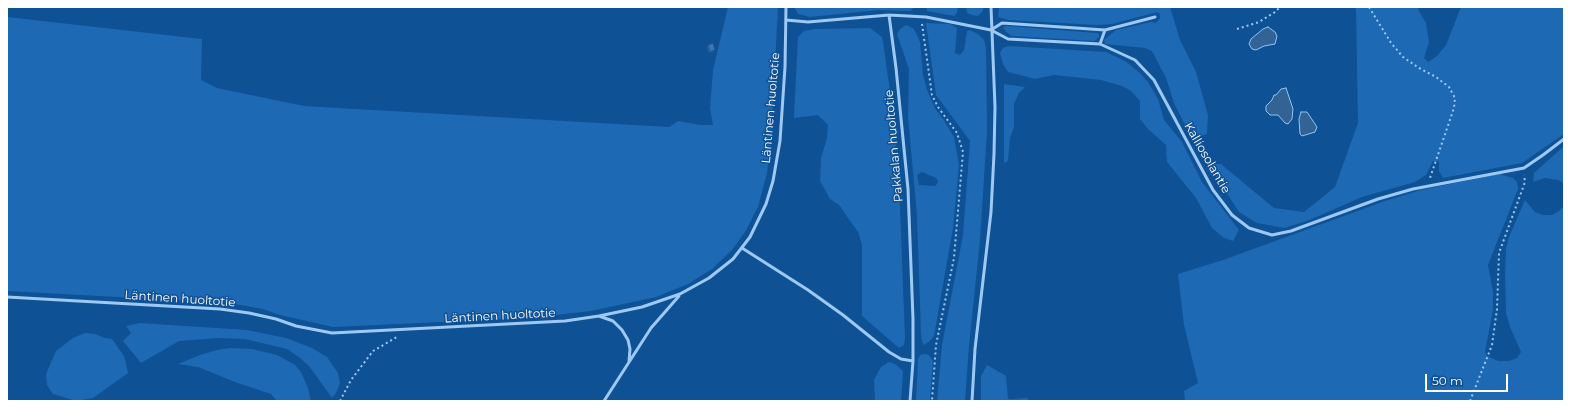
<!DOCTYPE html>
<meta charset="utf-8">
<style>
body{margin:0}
#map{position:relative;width:1571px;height:408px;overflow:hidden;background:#0f5195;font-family:Montserrat,sans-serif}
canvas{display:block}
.frame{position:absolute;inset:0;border:8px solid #fff;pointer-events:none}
.scale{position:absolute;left:1425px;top:374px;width:83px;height:18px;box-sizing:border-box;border:2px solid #fff;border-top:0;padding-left:5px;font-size:12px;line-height:14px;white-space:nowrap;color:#fff;-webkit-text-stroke:3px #0f5195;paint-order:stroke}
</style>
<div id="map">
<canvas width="1571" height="408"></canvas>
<div class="frame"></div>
<div class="scale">50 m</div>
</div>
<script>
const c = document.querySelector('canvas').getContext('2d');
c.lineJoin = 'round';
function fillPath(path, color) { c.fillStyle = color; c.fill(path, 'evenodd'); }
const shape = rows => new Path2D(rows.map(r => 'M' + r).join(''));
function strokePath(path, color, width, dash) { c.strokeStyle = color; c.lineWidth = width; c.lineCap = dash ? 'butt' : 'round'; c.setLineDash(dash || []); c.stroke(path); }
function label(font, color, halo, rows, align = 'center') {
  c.font = font + ' Montserrat,sans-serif'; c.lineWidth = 3; c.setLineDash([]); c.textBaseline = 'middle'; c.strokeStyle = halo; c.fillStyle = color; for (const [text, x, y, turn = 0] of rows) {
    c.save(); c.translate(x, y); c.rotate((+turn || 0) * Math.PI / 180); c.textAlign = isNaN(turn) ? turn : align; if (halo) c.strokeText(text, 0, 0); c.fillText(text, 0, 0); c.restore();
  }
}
fillPath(shape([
 [728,7,778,7,771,141,767,173,758,207,745,232,732,250,712,269,688,284,656,297,591,311,529,318,333,327,280,315,263,309,229,303,7,291,7,17,202,39,201,80,217,88,304,106,669,127,678,121,701,125,713,125,710,109,713,70],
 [794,7,915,7,910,11,879,10,810,17,798,14],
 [927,7,958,7,957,13,954,16,927,11],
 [966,7,983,7,983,11,978,16,972,15,967,13],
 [999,7,1170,7,1180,40,1196,72,1208,115,1207,134,1192,139,1174,103,1166,78,1152,51,1145,48,1105,44,1104,40,1116,30,1151,22,1156,23,1160,18,1160,14,1157,12,1112,24,1097,25,1009,20,998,17],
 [1354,7,1418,7,1419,11,1426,23,1429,42,1424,58,1428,62,1437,56,1446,45,1461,7,1564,7,1564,134,1522,163,1443,178,1439,171,1439,161,1433,161,1426,175,1415,182,1362,197,1307,221,1284,228,1257,223,1239,212,1208,164,1221,164,1274,208,1304,212,1335,187,1358,123,1356,9],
 [926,23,950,24,957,28,955,53,960,55,964,50,967,31,970,30,978,34,984,40,986,48,987,131,980,240,969,346,965,401,937,401,942,345,963,235,970,141,936,95],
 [906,25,913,28,917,35,920,42,923,75,927,90,936,110,943,119,954,137,959,165,953,228,934,336,930,341,924,345,922,342,921,334,917,216,908,116,909,69,897,34,900,29],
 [922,172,936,178,938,181,937,184,935,186,919,185,917,175],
 [1007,26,1097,33,1099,34,1099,37,1094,41,1012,36,1006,32,1003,27],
 [870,28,882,37,883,42,897,141,894,152,899,180,905,338,904,345,899,348,862,316,862,245,858,232,839,205,830,199,820,181,821,158,827,138,828,125,818,115,794,118,798,37,804,31,815,29],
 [1009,46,1106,52,1125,61,1140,73,1148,82,1158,99,1164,120,1182,142,1202,182,1239,230,1233,241,1224,238,1212,228,1196,198,1167,162,1166,145,1148,129,1140,119,1140,101,1131,91,1122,86,1101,80,1054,75,1035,79,1008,72,1003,64,1000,53,1003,48],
 [1004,84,1025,87,1019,93,1014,104,1014,127,1010,138,1008,161,1004,163],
 [1564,146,1564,183,1558,180,1545,178,1533,182,1534,173],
 [1499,174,1513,178,1517,182,1518,189,1488,265,1493,292,1493,310,1485,352,1487,356,1498,361,1509,361,1517,358,1521,352,1510,327,1506,313,1505,274,1506,248,1509,237,1525,200,1535,212,1543,215,1552,215,1559,211,1564,206,1564,401,1185,401,1184,391,1198,383,1184,325,1178,274,1223,260,1385,201,1421,190],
 [140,323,247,330,286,338,312,348,327,357,338,373,340,383,336,393,332,398,309,366,300,358,287,349,245,339,219,338,179,341,141,363,123,341,131,333,126,326],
 [85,333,95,334,105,338,112,339,124,356,128,373,93,398,76,401,53,394,47,385,46,374,56,351,73,338],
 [230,348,252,349,277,355,295,365,301,372,308,388,311,401,277,401,271,394,235,382,198,367,178,364,200,355,217,350],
 [925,354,929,355,933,361,930,401,916,401,918,359,920,355],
 [889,362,895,364,903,371,901,401,875,401,874,380,881,367],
 [987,365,1006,376,1008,399,1027,398,1030,401,981,401,981,376]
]), '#1d69b3');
const water = shape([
 [1268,27,1275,32,1277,36,1275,44,1264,46,1256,50,1252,49,1249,44,1251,39,1263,29,1268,27],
 [1286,88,1293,109,1292,119,1288,124,1285,123,1278,115,1270,115,1266,111,1266,106,1272,100,1274,95,1276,95,1281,89,1286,88],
 [1301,112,1307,112,1317,127,1315,132,1302,136,1300,134,1299,119,1301,112]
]);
fillPath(water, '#336395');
strokePath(water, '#8ec5f8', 1);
strokePath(shape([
 [1369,7,1391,43,1403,57,1419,68,1436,77,1449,87,1455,98,1454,108,1430,178],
 [922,24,932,95,938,107,957,133,963,152,954,258,936,345,932,401],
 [1237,29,1259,22,1275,12,1280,7],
 [340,401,351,380,373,351,397,337],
 [1470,401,1492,345,1497,309,1499,253,1525,182,1524,175]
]), '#9dc9f4', 2, [2, 3]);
strokePath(shape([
 [889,15,896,68,908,189,913,319,913,361,910,401],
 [786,20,808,22,889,15,926,17,991,30,1008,39,1100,44,1135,60,1154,80,1213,190,1232,215,1249,228,1272,235,1291,231,1378,199,1413,189,1524,168,1543,155,1564,139],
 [991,30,1002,23,1105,30],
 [1100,44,1105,30,1155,17],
 [742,248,808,290,843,315,889,352,901,359,913,361],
 [7,297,220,309,249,313,276,319,296,326,332,333,565,321,599,316,642,307,680,294,709,278,733,259,750,237,766,204,773,181,780,141,785,67,786,7],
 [599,316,613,321,622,330,628,340,630,349,629,361],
 [604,401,651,328,679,296],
 [972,401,975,349,991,212,994,154,995,107,991,7]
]), '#9dc9f4', 3);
fillPath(shape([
 [708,45,714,52,709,53,707,47]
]), '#2c67a2');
fillPath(shape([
 [715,50,714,52,709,53,710,52]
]), '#245484');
const building = shape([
 [713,43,715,50,710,52,708,45,713,43],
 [1011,400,1036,401,1011,401,1011,400]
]);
fillPath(building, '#3378bc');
strokePath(building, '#245484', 1);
label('12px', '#fff', '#0f5195', [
 ["Läntinen huoltotie",771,108,-85],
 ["Pakkalan huoltotie",894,146,-95],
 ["Kalliosolantie",1207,158,60],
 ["Läntinen huoltotie",180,299,4],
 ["Läntinen huoltotie",500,316,-3]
]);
</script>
